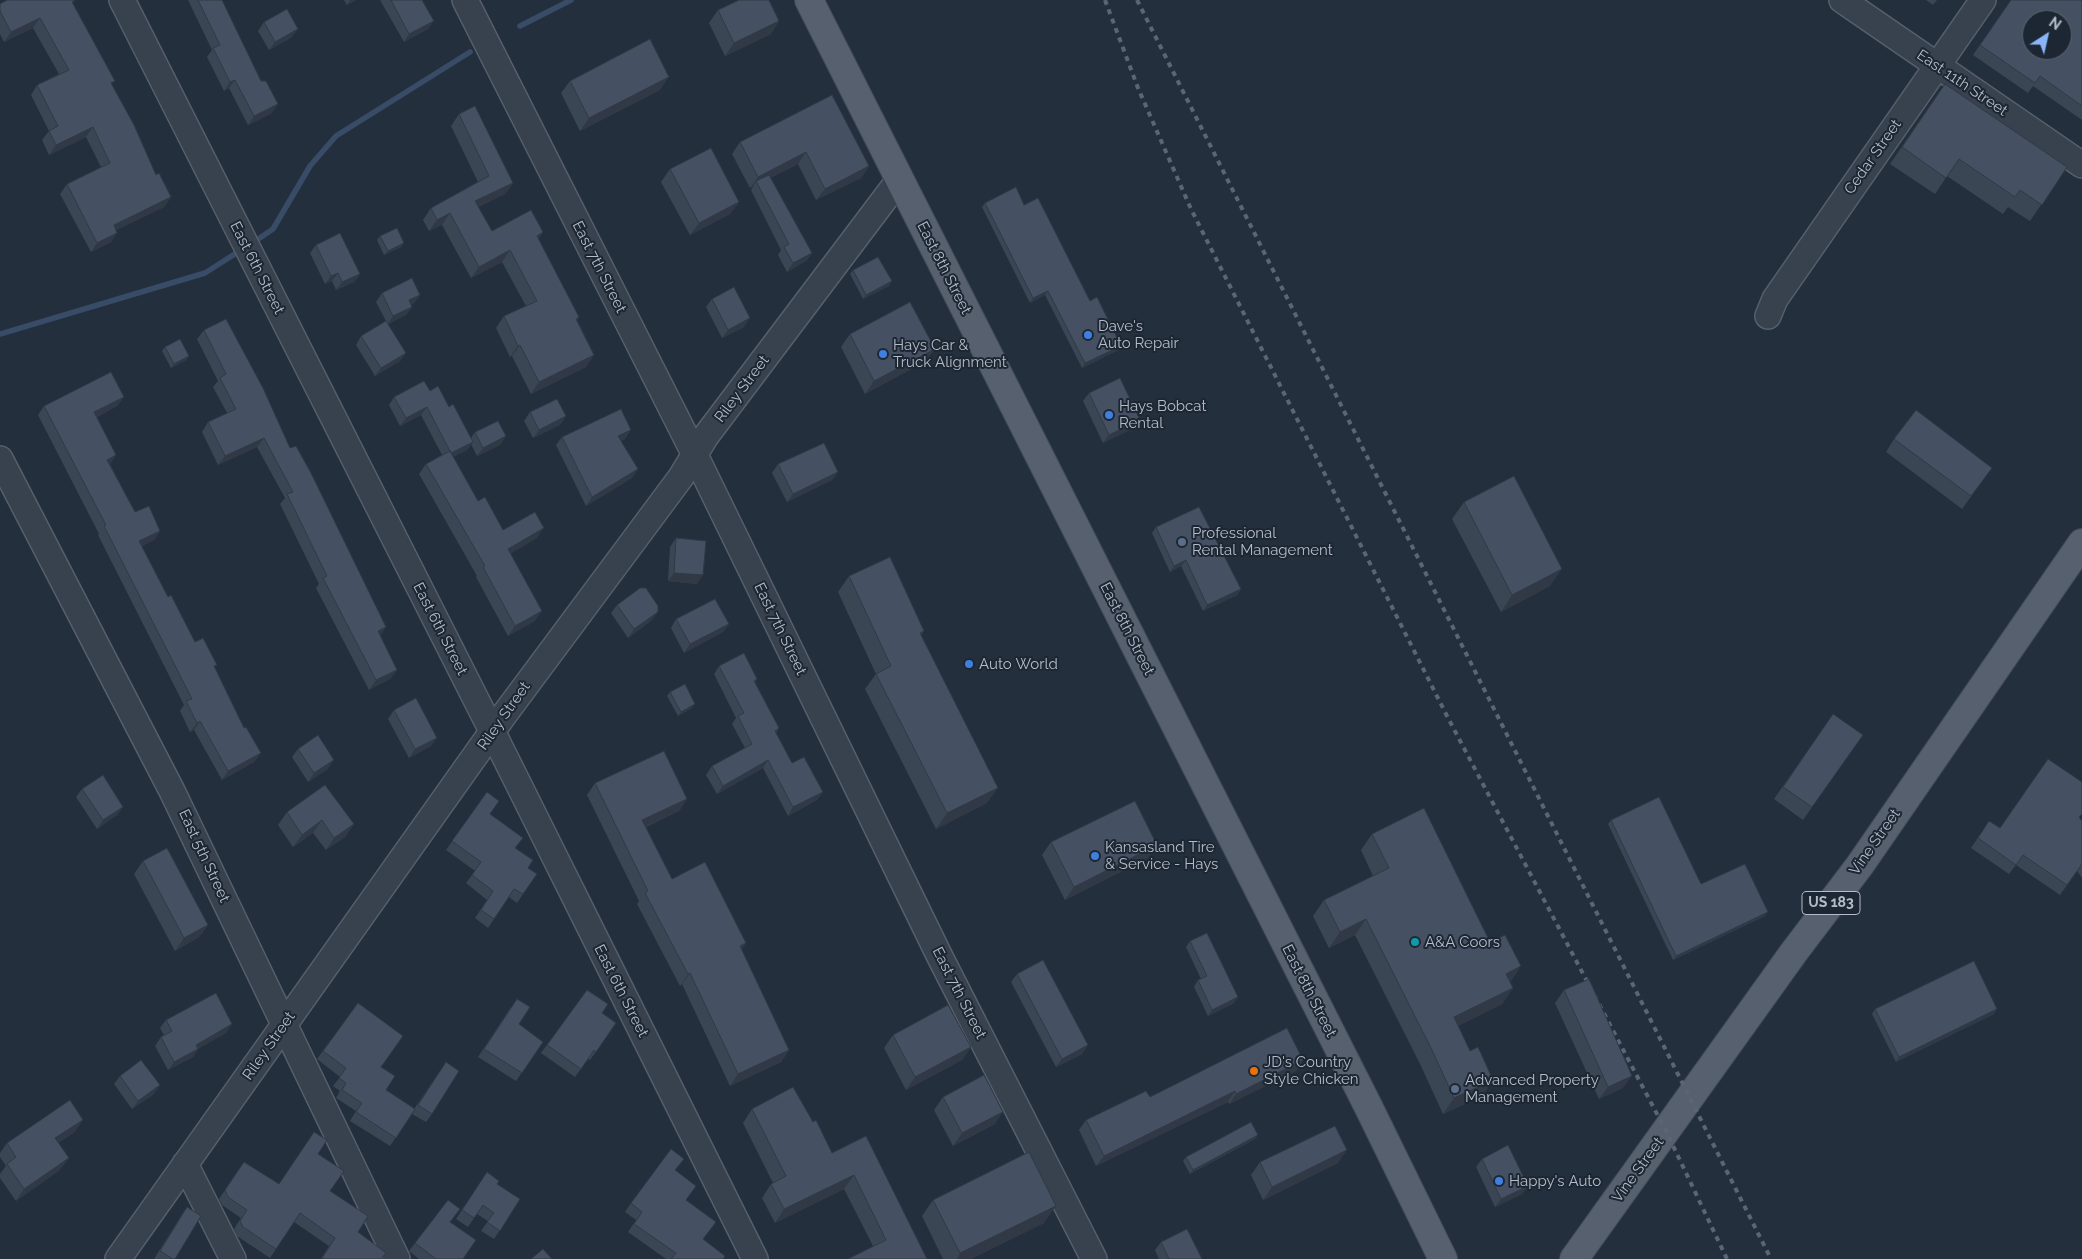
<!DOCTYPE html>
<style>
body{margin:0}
#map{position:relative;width:2082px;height:1259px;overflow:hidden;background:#242f3e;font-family:Raleway,sans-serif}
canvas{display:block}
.north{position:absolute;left:2022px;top:10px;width:50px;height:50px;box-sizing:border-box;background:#1d2633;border:1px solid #59626f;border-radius:50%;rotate:35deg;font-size:14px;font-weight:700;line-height:20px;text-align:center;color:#b4bcc9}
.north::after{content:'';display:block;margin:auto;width:18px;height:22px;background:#8ab4f8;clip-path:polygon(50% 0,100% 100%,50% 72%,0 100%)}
</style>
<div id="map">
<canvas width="2082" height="1259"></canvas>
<div class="north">N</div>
</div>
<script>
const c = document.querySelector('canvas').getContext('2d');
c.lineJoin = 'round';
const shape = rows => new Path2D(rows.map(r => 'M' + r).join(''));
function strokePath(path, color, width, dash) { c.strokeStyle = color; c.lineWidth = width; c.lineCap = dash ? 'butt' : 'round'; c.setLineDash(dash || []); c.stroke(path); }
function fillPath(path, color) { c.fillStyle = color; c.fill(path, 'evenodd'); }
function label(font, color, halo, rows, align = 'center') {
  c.font = font + ' Raleway,sans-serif'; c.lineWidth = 4; c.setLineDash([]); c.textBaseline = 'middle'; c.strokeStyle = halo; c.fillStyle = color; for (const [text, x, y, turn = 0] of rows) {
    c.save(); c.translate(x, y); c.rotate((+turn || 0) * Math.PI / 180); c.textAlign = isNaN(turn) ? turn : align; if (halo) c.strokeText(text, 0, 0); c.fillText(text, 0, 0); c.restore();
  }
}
strokePath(shape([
 [520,26,571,0],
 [251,244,273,229,310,166,336,136,470,52],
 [0,334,205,273,241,250]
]), '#394c67', 5.5);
const minor = shape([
 [122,0,492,731,755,1259],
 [465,0,695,455,940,957,1094,1259],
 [1842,0,2082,165],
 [1768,316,1775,299,1983,0],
 [0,459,172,791,397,1259],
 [185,1164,233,1259],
 [118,1259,504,715,681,477,706,436,899,180]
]);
const major = shape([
 [809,0,1368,1106,1443,1259],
 [1574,1259,1794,952,1860,865,2082,543]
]);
strokePath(minor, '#565f6c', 28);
strokePath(major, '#414a57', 30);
strokePath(minor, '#38414e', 25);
strokePath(major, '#56606e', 28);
strokePath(shape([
 [1105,0,1138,88,1191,209,1447,716,1666,1131,1727,1259],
 [1137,0,1771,1259]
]), '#5a6575', 4, [5, 5]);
fillPath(shape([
 [188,0,222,0,272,113,248,125,229,88,224,91,207,57,212,50],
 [344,0,356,0,347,5],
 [380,0,422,0,428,29,404,42],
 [1926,0,1937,0,1933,5],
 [2011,0,2082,0,2082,120,2033,86,2028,93,1973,55],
 [74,1,73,3,112,85,156,175,171,197,164,207,116,230,111,242,91,252,60,194,67,184,101,167,86,137,49,155,42,140,49,131,31,95,37,85,59,74,33,28,4,42,0,34,0,4],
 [718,10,779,21,771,34,725,56,709,23],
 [264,22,292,37,269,50,258,31],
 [570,81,660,90,580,131,561,93],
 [832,95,869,166,861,178,816,200,798,164,770,178,812,253,806,261,787,272,778,255,781,250,751,190,753,187,750,188,732,154,740,142],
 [1933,101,2067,167,2030,221,2008,207,2003,214,1947,176,1935,194,1890,164],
 [459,114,513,183,505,194,478,207,492,231,543,232,538,239,579,317,577,320,594,355,586,367,531,394,512,356,510,357,496,328,504,316,526,306,502,262,471,278,442,225,429,231,423,220,431,208,478,182,451,126],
 [670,169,739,202,730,214,690,235,661,182],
 [985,203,1024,205,1090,301,1118,350,1082,368,1045,295,1030,303,982,207],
 [380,236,404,243,401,247,384,255,377,240],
 [316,245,360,274,354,282,336,290,332,281,325,284,310,253],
 [853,270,892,281,889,286,863,299,850,274],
 [382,293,420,295,414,303,411,305,412,307,406,315,388,324,406,353,400,361,375,376,356,345,361,336,386,321,376,302],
 [712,299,744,327,722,338,706,307],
 [204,330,290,448,386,627,380,635,397,670,390,679,369,690,316,588,319,584,280,504,285,498,257,447,218,465,202,432,208,422,227,413,213,387,218,381,197,339],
 [850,334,926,361,865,394,841,347],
 [165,347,189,356,186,360,171,368,162,351],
 [430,391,449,407,471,438,475,432,506,436,500,445,477,456,471,444,467,450,453,457,478,501,503,530,537,538,511,553,535,621,508,636,476,577,477,576,419,474,426,464,442,455,421,415,400,426,389,405,394,397],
 [1089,393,1140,420,1134,428,1103,443,1083,401],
 [124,397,117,406,97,417,116,455,110,464,135,512,160,531,154,540,142,546,168,597,195,642,215,668,244,728,261,753,254,762,222,780,194,730,190,732,180,711,184,705,98,535,99,534,38,415,44,406],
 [530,412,566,416,560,425,533,438,524,421],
 [562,437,625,439,621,441,632,478,586,506,556,445],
 [1894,439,1992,468,1962,509,1886,452],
 [778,464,838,472,832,480,787,502,772,473],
 [1464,502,1550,586,1501,612,1452,519],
 [1156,527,1241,589,1237,595,1203,611,1181,566,1170,572,1152,533],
 [676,538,697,584,668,581,670,547],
 [849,576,924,631,921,635,987,803,936,829,865,689,876,674,838,592],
 [617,605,652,620,628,638,611,613],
 [676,619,729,624,723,632,684,653,671,628],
 [719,666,757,679,755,682,779,728,776,733,792,763,823,792,817,800,788,816,763,768,717,794,706,775,712,766,745,748,732,724,736,718,714,674],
 [670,692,692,708,678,716,667,696],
 [394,710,431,746,409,758,388,719],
 [1833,714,1863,735,1803,820,1774,799],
 [298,749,328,769,308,782,292,757],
 [595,783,687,799,679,811,646,827,672,879,746,943,741,950,789,1050,781,1062,730,1086,682,984,680,986,637,904,639,901,587,795],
 [82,789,123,807,117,815,97,829,76,797],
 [487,792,490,814,516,848,528,868,523,894,517,903,509,897,488,928,475,918,487,900,466,883,475,871,446,850],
 [287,812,354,824,345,837,326,850,313,833,293,847,278,825],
 [2079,817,2082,821,2082,878,2077,871,2060,895,2016,865,2009,874,1971,848,1989,821,2000,828],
 [1611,820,1701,884,1765,916,1673,960,1608,824],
 [1372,834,1510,982,1513,988,1502,1004,1458,1026,1470,1051,1493,1080,1482,1096,1443,1114,1421,1066,1355,935,1329,948,1313,916,1324,900,1373,876,1361,850],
 [1051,842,1148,858,1065,900,1042,855],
 [143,861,208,925,199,937,175,951,134,874],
 [1190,941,1234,1003,1208,1016,1194,987,1198,980,1201,979,1186,947],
 [1017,974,1088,1045,1082,1054,1056,1067,1011,982],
 [587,990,602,1013,616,1023,590,1060,588,1059,575,1077,541,1053],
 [1564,990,1623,1088,1599,1099,1555,1003],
 [358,1003,381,1067,386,1090,414,1109,440,1071,432,1114,426,1122,412,1114,390,1146,350,1121,356,1111,336,1098,340,1091,333,1086,340,1077,317,1059],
 [511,1007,519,1024,543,1042,516,1081,478,1057],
 [1875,1009,1994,1014,1896,1062,1872,1014],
 [166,1020,226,1033,198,1048,193,1057,168,1070,155,1046,161,1037,164,1035,160,1028],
 [893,1035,971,1047,962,1060,906,1090,884,1048],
 [1303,1060,1296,1071,1229,1104,1228,1102,1096,1166,1079,1130,1086,1120,1150,1097],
 [120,1076,154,1094,132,1109,114,1084],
 [943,1097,995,1124,953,1146,934,1110],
 [752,1109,813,1122,832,1153,866,1136,927,1259,873,1246,844,1189,775,1223,762,1198,771,1184,773,1183,743,1123],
 [75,1132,58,1143,60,1170,16,1201,0,1178,0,1174,6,1166,0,1157,0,1153,7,1143],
 [1258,1135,1255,1139,1190,1174,1183,1161,1186,1157],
 [318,1154,330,1191,358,1232,382,1259,321,1259,329,1246,294,1222,270,1258,237,1236,234,1229,241,1218,222,1205,219,1199,244,1162,279,1184],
 [1482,1159,1528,1186,1522,1194,1495,1207,1476,1167],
 [1260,1162,1338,1163,1263,1200,1251,1175],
 [675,1170,686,1200,703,1239,723,1259,666,1259,628,1232,636,1220,625,1212,631,1203],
 [481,1181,520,1199,494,1239,481,1231,488,1221,477,1214,468,1227,456,1219],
 [933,1200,1044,1223,971,1259,943,1259,922,1216],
 [187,1207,175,1259,154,1259,181,1216],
 [1161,1242,1202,1259,1159,1259,1155,1250],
 [415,1243,463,1259,419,1259,409,1251]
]), '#3b4654');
fillPath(shape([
 [350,0,356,0,347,5],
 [40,18,33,28,4,42,11,32],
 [434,21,428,29,404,42,409,34],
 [779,21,771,34,725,56,734,43],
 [298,29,292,37,269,50,275,42],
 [669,77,660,90,580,131,589,118],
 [235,80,229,88,224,91,230,82],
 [278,104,272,113,248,125,254,116],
 [93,127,86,137,49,155,56,145],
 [806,152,798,164,758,184,756,181,753,187,750,188,758,177],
 [869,166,861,178,816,200,825,189],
 [513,183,505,194,467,213,475,201],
 [171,197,164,207,107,235,114,225],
 [739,202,730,214,690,235,699,223],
 [450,213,442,225,429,231,437,220],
 [543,232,535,244,537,236],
 [117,233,111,242,91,252,97,243],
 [404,243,401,247,384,255,388,251],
 [510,250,502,262,471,278,479,267],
 [812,253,806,261,787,272,793,263],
 [338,273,332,281,325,284,331,276],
 [360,274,354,282,336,290,342,282],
 [892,281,889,286,863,299,866,295],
 [1048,291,1045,295,1030,303,1033,298],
 [420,295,414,303,403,309,409,300],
 [412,307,406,315,387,325,393,316],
 [750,318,744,327,722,338,728,330],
 [520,345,512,356,510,357,518,346],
 [1121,346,1118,350,1082,368,1085,363],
 [935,349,926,361,865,394,874,381],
 [406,353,400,361,375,376,381,368],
 [594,355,586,367,531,394,539,382],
 [189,356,186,360,171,368,174,364],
 [124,397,117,406,88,421,94,412],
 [427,407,421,415,400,426,406,418],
 [566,416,560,425,533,438,539,430],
 [1140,420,1134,428,1103,443,1109,435],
 [631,430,625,439,612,445,618,436],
 [506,436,500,445,477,456,483,448],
 [264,438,257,447,218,465,225,456],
 [473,442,467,450,445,461,451,453],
 [116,455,109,465,107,460],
 [638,469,632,478,586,506,592,497],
 [838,472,832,480,787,502,793,494],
 [544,528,537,538,501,559,508,549],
 [160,531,154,540,133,550,139,541],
 [1186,560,1181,566,1170,572,1174,566],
 [1562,569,1550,586,1501,612,1512,595],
 [674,573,703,575,697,584,668,581],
 [1241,589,1237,595,1203,611,1207,605],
 [542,611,535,621,508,636,515,626],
 [658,612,652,620,628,638,634,629],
 [729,624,723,632,684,653,690,644],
 [386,627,380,636,378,631],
 [397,670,390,679,369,690,376,680],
 [695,704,692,708,678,716,681,712],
 [200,721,194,730,190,732,197,723],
 [437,738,431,746,409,758,415,749],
 [261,753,254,762,222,780,228,771],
 [334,760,328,769,308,782,314,773],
 [768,760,763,768,717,794,723,786],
 [998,788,987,803,936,829,947,813],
 [823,792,817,800,788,816,793,807],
 [687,799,679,811,634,832,642,820],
 [123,807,117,815,97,829,103,820],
 [322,820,313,833,293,847,302,835],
 [354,824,345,837,326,850,334,838],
 [1157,845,1148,858,1065,900,1074,887],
 [1768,912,1765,916,1673,960,1676,956],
 [1366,919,1355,935,1329,948,1340,932],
 [208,925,199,937,175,951,184,938],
 [746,943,738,955,740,946],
 [1521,966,1510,983,1506,974],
 [690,973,682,984,680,986,688,974],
 [1513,988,1502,1004,1443,1033,1454,1017],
 [1238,997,1234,1003,1208,1016,1212,1010],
 [1997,1009,1994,1014,1896,1062,1899,1057],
 [232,1024,226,1033,193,1052,198,1049,193,1057,168,1070,174,1062,196,1045],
 [1088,1045,1082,1054,1056,1067,1062,1059],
 [971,1047,962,1060,906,1090,915,1077],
 [789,1050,781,1062,730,1086,738,1074],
 [1303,1060,1296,1071,1229,1104,1236,1094],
 [1632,1076,1623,1088,1599,1099,1608,1087],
 [1493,1080,1482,1096,1443,1114,1454,1098],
 [160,1085,154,1094,132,1109,138,1101],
 [1235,1091,1228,1102,1096,1166,1104,1156],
 [1003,1112,995,1124,953,1146,962,1133],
 [83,1120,75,1132,46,1150,55,1138],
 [1258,1135,1255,1139,1190,1174,1193,1170],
 [1347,1150,1338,1163,1263,1200,1272,1187],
 [69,1158,60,1170,16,1201,24,1189],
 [854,1175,844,1189,775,1223,784,1209],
 [1528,1186,1522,1194,1495,1207,1501,1199],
 [1056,1206,1044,1223,971,1259,957,1259,960,1253]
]), '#303945');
const building = shape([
 [7,0,74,0,74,1,72,2,115,81,111,83,134,125,156,175,159,173,171,197,114,225,117,233,97,243,67,184,110,163,93,127,56,145,49,131,58,126,37,85,69,70,40,18,11,32,0,11,0,4,7,0],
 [198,0,222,0,261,81,266,81,278,104,254,116,235,80,230,82,213,48,220,45,198,0],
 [391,0,422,0,434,21,409,34,391,0],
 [739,0,769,0,779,21,734,43,718,10,739,0],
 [2011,0,2082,0,2082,106,2040,76,2035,83,1980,45,2011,0],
 [2032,20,2062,20,2062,50,2032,50,2032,20],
 [287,9,298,29,275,42,264,22,287,9],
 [650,39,669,77,589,118,570,81,650,39],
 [1945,84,2067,167,2042,205,2020,190,2015,197,1959,159,1946,178,1902,147,1945,84],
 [832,95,869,166,825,189,806,152,758,177,740,142,832,95],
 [475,106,513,183,475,201,492,231,531,210,543,232,537,236,579,317,576,319,594,355,539,382,520,345,518,346,504,316,537,301,510,250,479,267,450,213,437,220,431,208,489,176,459,114,475,106],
 [711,148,739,202,699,223,670,169,711,148],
 [769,175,812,253,793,263,784,247,789,244,756,181,769,175],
 [1016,187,1024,205,1038,198,1090,301,1097,297,1121,346,1085,363,1048,291,1033,298,985,203,1016,187],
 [397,228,404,243,388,251,380,236,397,228],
 [340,233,360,274,342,282,338,273,331,276,316,245,340,233],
 [878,257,892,281,866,295,853,270,878,257],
 [412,278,420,295,409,300,412,307,393,316,382,293,412,278],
 [734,287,750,318,728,330,712,299,734,287],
 [910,302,935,349,874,381,850,334,910,302],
 [226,319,263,388,290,448,296,446,311,473,386,627,378,631,397,670,376,680,323,578,327,576,287,494,293,492,264,438,225,456,208,422,236,409,220,378,226,374,204,330,226,319],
 [386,321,406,353,381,368,361,336,386,321],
 [180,339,189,356,174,364,165,347,180,339],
 [111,372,124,397,94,412,116,455,107,460,135,512,149,506,160,531,139,541,168,597,171,595,195,642,203,638,217,665,214,666,244,728,246,727,261,753,228,771,200,721,197,723,186,701,192,699,104,526,106,525,44,406,111,372],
 [1120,378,1140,420,1109,435,1089,393,1120,378],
 [424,381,430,391,438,386,449,407,453,404,473,442,451,453,450,451,427,407,406,418,394,397,424,381],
 [557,399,566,416,539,430,530,412,557,399],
 [621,409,631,430,618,436,638,469,592,497,562,437,621,409],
 [1916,410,1992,468,1971,496,1894,439,1916,410],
 [498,421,506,436,483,448,475,432,498,421],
 [824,443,838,472,793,494,778,464,824,443],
 [450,451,478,501,485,497,503,530,535,512,544,528,508,549,542,611,515,626,483,567,485,566,426,464,450,451],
 [1514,476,1562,569,1512,595,1464,502,1514,476],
 [1199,507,1241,589,1207,605,1186,560,1174,566,1156,527,1199,507],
 [676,538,706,541,703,575,674,573,676,538],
 [890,557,924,631,920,633,998,788,947,813,876,674,891,666,849,576,890,557],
 [640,588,646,588,658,606,658,612,634,629,617,605,640,588],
 [715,599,729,624,690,644,676,619,715,599],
 [744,653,757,679,754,681,779,728,775,731,792,763,804,757,823,792,793,807,768,760,723,786,712,766,752,744,738,716,744,713,719,666,744,653],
 [685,684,695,704,681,712,670,692,685,684],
 [416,698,437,738,415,749,394,710,416,698],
 [1833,714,1863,735,1812,807,1783,787,1833,714],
 [318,735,334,760,314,773,298,749,318,735],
 [664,751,687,799,642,820,672,879,705,862,746,943,740,946,789,1050,738,1074,690,973,688,974,645,893,648,891,595,783,664,751],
 [2048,759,2082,782,2082,814,2079,817,2082,821,2082,864,2067,885,2023,855,2016,865,1978,838,1989,821,2000,828,2048,759],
 [103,775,123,807,103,820,82,789,103,775],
 [325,785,354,824,334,838,322,820,302,835,287,812,325,785],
 [487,792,499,801,490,814,523,838,515,848,533,860,528,868,537,874,523,894,514,889,494,919,481,910,493,891,472,875,481,862,452,841,487,792],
 [1659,797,1701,884,1745,864,1768,912,1676,956,1611,820,1659,797],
 [1135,801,1157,845,1074,887,1051,842,1135,801],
 [1424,808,1490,942,1505,935,1521,966,1506,974,1513,988,1454,1017,1470,1051,1478,1047,1493,1080,1454,1098,1432,1050,1366,919,1340,932,1324,900,1389,868,1372,834,1424,808],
 [167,848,208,925,184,938,143,861,167,848],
 [1207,933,1238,997,1212,1010,1198,980,1207,976,1190,941,1207,933],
 [1043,960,1088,1045,1062,1059,1017,974,1043,960],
 [1974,961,1997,1009,1899,1057,1875,1009,1974,961],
 [1589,979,1632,1076,1608,1087,1564,990,1589,979],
 [587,990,608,1004,602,1013,616,1023,596,1052,594,1050,581,1069,547,1045,587,990],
 [216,993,232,1024,196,1045,198,1049,174,1062,161,1037,172,1031,166,1020,216,993],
 [517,999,530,1007,519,1024,543,1042,522,1073,484,1049,517,999],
 [358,1003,403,1036,381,1067,395,1076,386,1090,415,1109,396,1138,356,1112,362,1103,342,1090,346,1083,339,1078,346,1068,323,1051,358,1003],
 [948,1005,971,1047,915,1077,893,1035,948,1005],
 [1287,1028,1303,1060,1236,1094,1235,1091,1104,1156,1086,1120,1146,1091,1150,1097,1287,1028],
 [141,1060,160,1085,138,1101,120,1076,141,1060],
 [446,1062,459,1071,432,1114,418,1105,446,1062],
 [984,1075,1003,1112,962,1133,943,1097,984,1075],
 [793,1087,813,1122,816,1120,832,1153,866,1136,927,1259,848,1259,886,1240,854,1175,784,1209,771,1184,786,1176,752,1109,793,1087],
 [70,1100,83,1120,55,1138,69,1158,24,1189,7,1164,16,1157,7,1143,70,1100],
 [1251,1122,1258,1135,1193,1170,1186,1157,1251,1122],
 [1335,1126,1347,1150,1272,1187,1260,1162,1335,1126],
 [314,1132,327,1140,318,1154,344,1171,330,1191,368,1216,358,1232,386,1253,381,1259,323,1259,322,1258,335,1238,300,1213,276,1249,243,1227,240,1221,247,1210,228,1197,225,1190,244,1162,279,1184,314,1132],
 [1508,1145,1528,1186,1501,1199,1482,1159,1508,1145],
 [671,1149,684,1159,675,1170,696,1186,686,1200,716,1222,703,1239,725,1256,723,1259,671,1259,676,1253,634,1224,642,1212,631,1203,671,1149],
 [1029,1152,1056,1206,960,1253,933,1200,1029,1152],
 [487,1172,499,1181,497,1184,520,1199,500,1231,487,1222,494,1213,483,1205,474,1218,462,1210,487,1172],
 [448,1200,460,1209,450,1222,476,1240,463,1259,436,1259,415,1243,448,1200],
 [187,1207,201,1216,175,1259,173,1259,160,1251,187,1207],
 [1187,1229,1202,1259,1169,1259,1161,1242,1187,1229],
 [543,1249,552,1259,531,1259,543,1249]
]);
fillPath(building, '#455162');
strokePath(building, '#303945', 1);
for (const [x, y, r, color] of [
 [1088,335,5,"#3f7fe0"],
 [883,354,5,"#3f7fe0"],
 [1109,415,5,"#3f7fe0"],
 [1182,542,5,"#5c6f8a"],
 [969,664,5,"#3f7fe0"],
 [1095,856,5,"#3f7fe0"],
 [1415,942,5,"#0f9aa8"],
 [1254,1071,5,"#e8710a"],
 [1455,1089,5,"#5c6f8a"],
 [1499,1181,5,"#3f7fe0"]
]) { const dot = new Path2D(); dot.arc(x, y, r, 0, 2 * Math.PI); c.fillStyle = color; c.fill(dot); strokePath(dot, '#1d2633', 2); }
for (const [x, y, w] of [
 [1831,903,58]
]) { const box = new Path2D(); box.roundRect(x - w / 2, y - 11.5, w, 23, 4); c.fillStyle = '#1d2633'; c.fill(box); strokePath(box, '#b4bcc9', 1); }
label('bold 14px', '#b4bcc9', null, [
 ["US 183",1831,903]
]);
label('15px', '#b4bcc9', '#1d2633', [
 ["East 11th Street",1962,83,34],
 ["Cedar Street",1873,157,-55],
 ["East 7th Street",599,267,63],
 ["East 6th Street",257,268,63],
 ["East 8th Street",944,268,63],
 ["Riley Street",742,389,-53],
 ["East 6th Street",440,629,63],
 ["East 7th Street",780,629,64],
 ["East 8th Street",1127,629,63],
 ["Riley Street",504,716,-55],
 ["Vine Street",1875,842,-55],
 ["East 5th Street",204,856,65],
 ["East 6th Street",621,991,63],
 ["East 8th Street",1309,991,63],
 ["East 7th Street",959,993,63],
 ["Riley Street",269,1046,-55],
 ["Vine Street",1638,1170,-54]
]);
label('15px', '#b4bcc9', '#1d2633', [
 ["Dave's",1098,326],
 ["Auto Repair",1098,343],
 ["Hays Car &",893,345],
 ["Truck Alignment",893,362],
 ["Hays Bobcat",1119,406],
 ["Rental",1119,423],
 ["Professional",1192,533],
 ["Rental Management",1192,550],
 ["Auto World",979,664],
 ["Kansasland Tire",1105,847],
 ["& Service - Hays",1105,864],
 ["A&A Coors",1425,942],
 ["JD's Country",1264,1062],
 ["Style Chicken",1264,1079],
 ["Advanced Property",1465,1080],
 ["Management",1465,1097],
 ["Happy's Auto",1509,1181]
], 'left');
</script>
